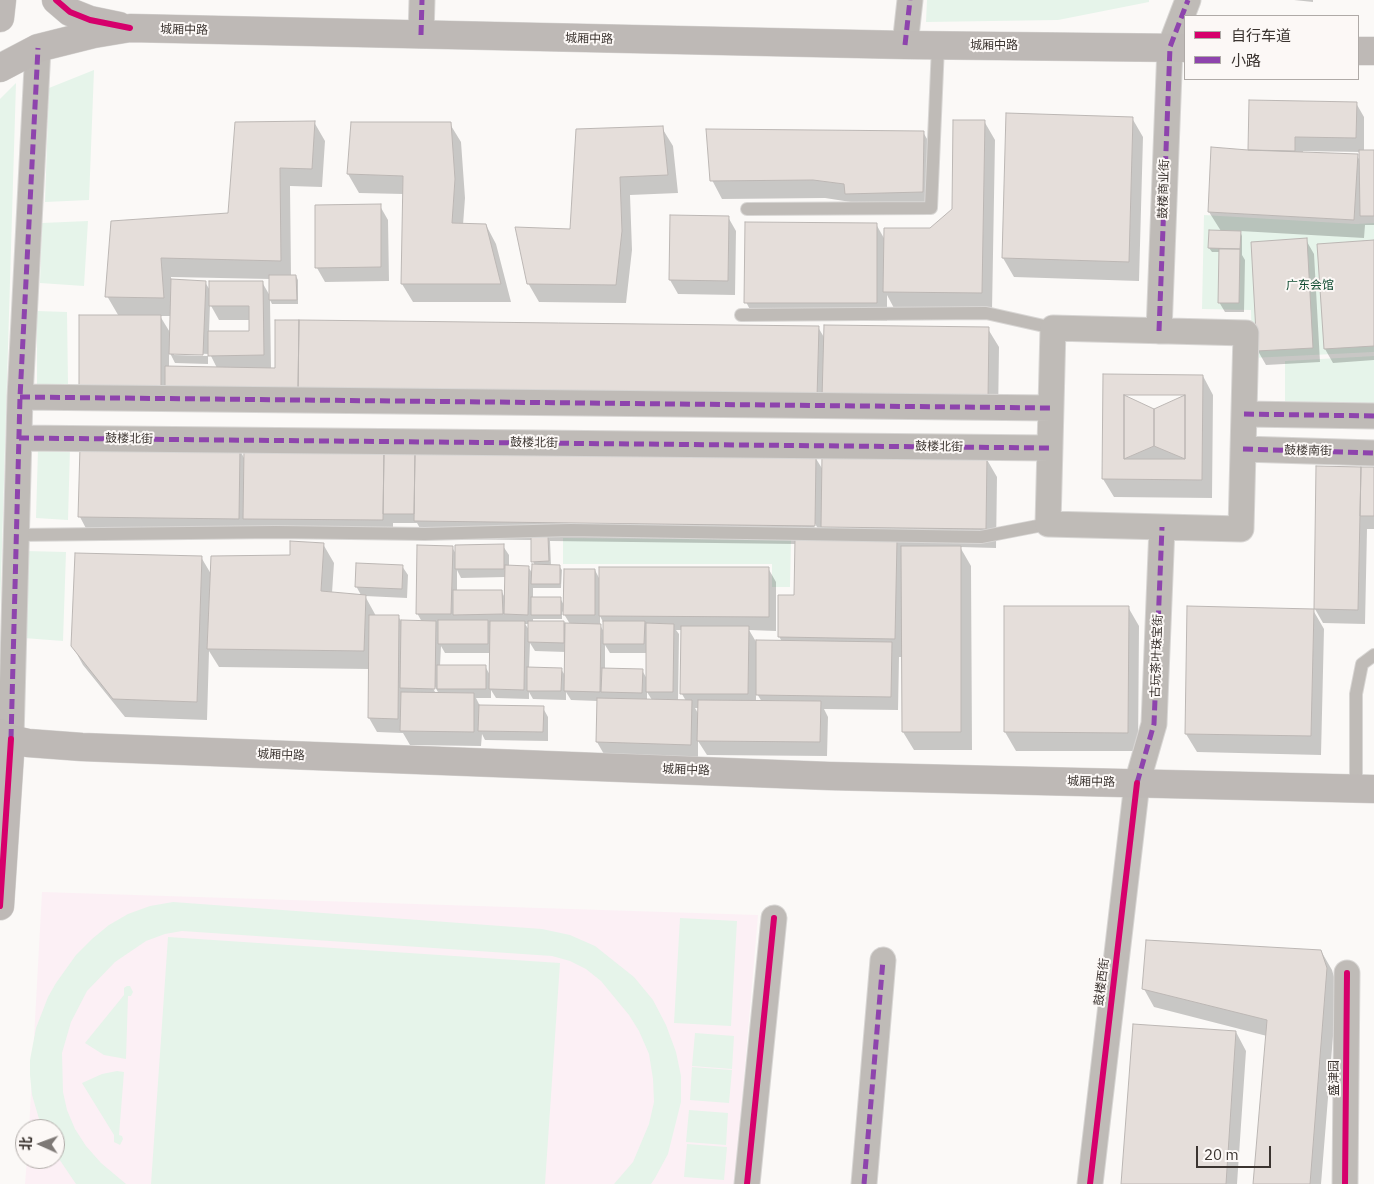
<!DOCTYPE html>
<meta charset="utf-8">
<style>
body{margin:0}
#map{position:relative;width:1374px;height:1184px;overflow:hidden;background:#fbf9f7;font-family:"IBM Plex Sans","Noto Sans SC",sans-serif}
canvas{display:block}
.legend{position:absolute;left:1184px;top:15px;width:175px;height:65px;box-sizing:border-box;background:#fcf8f6;border:1px solid #afaaa7;margin:0;padding:6px 9px;list-style:none;font-size:15px;color:#3b3430}
.legend li{display:flex;align-items:center;gap:10px;height:25px}
.legend b{width:25px;border:1px solid #afaaa7}
.north{position:absolute;left:15px;top:1119px;width:50px;height:50px;box-sizing:border-box;background:#fcf8f6;border:1px solid #afaaa7;border-radius:50%;rotate:272deg;font-size:14px;font-weight:700;line-height:20px;text-align:center;color:#3b3430}
.north::after{content:'';display:block;margin:auto;width:18px;height:22px;background:#7e7976;clip-path:polygon(50% 0,100% 100%,50% 72%,0 100%)}
.scale{position:absolute;left:1196px;top:1146px;width:75px;height:22px;box-sizing:border-box;border:2px solid #3b3430;border-top:0;padding-left:6px;font-size:15px;line-height:18px;white-space:nowrap;color:#3b3430;-webkit-text-stroke:4px #fcf8f6;paint-order:stroke}
</style>
<div id="map">
<canvas width="1374" height="1184"></canvas>
<ul class="legend">
<li><b style="height:6px;background:#d6006c"></b>自行车道</li>
<li><b style="height:6px;background:#8e44ad"></b>小路</li>
</ul>
<div class="north">北</div>
<div class="scale">20 m</div>
</div>
<script>
const c = document.querySelector('canvas').getContext('2d');
c.lineJoin = 'round';
function fillPath(path, color) { c.fillStyle = color; c.fill(path, 'evenodd'); }
const shape = rows => new Path2D(rows.map(r => 'M' + r).join(''));
function strokePath(path, color, width, dash) { c.strokeStyle = color; c.lineWidth = width; c.lineCap = dash ? 'butt' : 'round'; c.setLineDash(dash || []); c.stroke(path); }
function label(font, color, halo, rows, align = 'center') {
  c.font = font + ' "IBM Plex Sans","Noto Sans SC",sans-serif'; c.lineWidth = 4; c.setLineDash([]); c.textBaseline = 'middle'; c.strokeStyle = halo; c.fillStyle = color; for (const [text, x, y, turn = 0] of rows) {
    c.save(); c.translate(x, y); c.rotate((+turn || 0) * Math.PI / 180); c.textAlign = isNaN(turn) ? turn : align; if (halo) c.strokeText(text, 0, 0); c.fillText(text, 0, 0); c.restore();
  }
}
fillPath(shape([
 [42,892,758,915,735,1184,25,1184,27,1159,55,1159,55,1129,29,1129]
]), '#fcf0f5');
fillPath(shape([
 [927,0,1149,0,1149,2,1058,20,926,22],
 [94,70,89,200,45,202,49,88],
 [16,83,0,612,0,99],
 [1204,215,1356,224,1374,223,1374,352,1252,358,1251,310,1202,309],
 [88,221,84,286,40,283,42,223],
 [37,311,67,312,68,384,37,385],
 [1374,356,1374,405,1285,403,1285,361],
 [70,448,68,520,36,518,38,449],
 [563,538,791,540,790,587,772,587,772,564,563,564],
 [26,551,66,552,63,641,24,638],
 [173,902,542,929,570,935,595,946,634,977,653,1000,666,1025,676,1052,681,1076,681,1102,668,1154,655,1178,651,1184,614,1184,633,1162,649,1124,654,1102,653,1079,649,1054,639,1031,629,1015,601,981,586,969,570,961,552,956,182,931,165,934,146,941,115,962,87,991,71,1022,62,1053,63,1092,67,1110,75,1129,86,1146,101,1163,126,1184,76,1184,55,1153,55,1129,42,1129,32,1095,30,1075,30,1060,36,1028,48,997,56,983,76,955,92,939,109,925,128,914,150,906],
 [680,918,737,921,731,1026,674,1023],
 [168,937,560,963,545,1184,151,1184],
 [127,986,130,986,133,992,131,996,128,996,126,1059,104,1055,85,1043,124,995,124,988],
 [695,1033,734,1036,732,1069,692,1066],
 [692,1067,732,1070,729,1103,690,1100],
 [117,1071,124,1072,119,1135,122,1136,123,1139,120,1145,114,1142,114,1135,82,1083,102,1074],
 [689,1110,728,1113,726,1145,686,1142],
 [687,1144,727,1147,724,1180,684,1177]
]), '#e6f4ea');
fillPath(shape([
 [1294,0,1313,0,1313,2],
 [1250,101,1356,103,1364,117,1364,151,1374,151,1374,225,1365,225,1364,238,1240,231,1242,236,1242,255,1245,260,1244,312,1225,312,1219,302,1220,252,1212,252,1209,248,1221,231,1209,212,1249,152],
 [1303,151,1361,152,1361,162,1357,156,1303,154],
 [1008,114,1132,118,1143,137,1139,281,1014,277,1003,258],
 [984,121,995,140,992,311,895,310,887,295,887,321,756,321,746,302,876,224,885,240,931,230,953,209],
 [314,122,325,141,322,187,290,186,291,276,296,276,298,280,298,304,272,304,270,300,271,369,818,327,825,339,988,329,999,347,998,418,169,402,107,296,112,222,230,214],
 [171,277,270,279,270,296,262,282,211,292,205,282,171,281],
 [210,304,219,320,250,320,250,332,209,332],
 [160,316,171,316,171,334],
 [169,351,175,363,208,364,208,356,174,355,174,353,210,354,217,368,169,368],
 [352,123,450,124,461,142,465,198,463,225,486,225,496,244,511,302,413,302,402,284,403,194,359,193,348,174],
 [662,128,673,146,678,193,630,195,632,250,626,303,539,302,528,283,571,230],
 [923,132,934,151,933,211,857,213,851,202,825,198,722,199,712,180],
 [380,206,388,220,389,281,325,282,317,268],
 [728,217,736,231,735,295,678,294,670,280],
 [1306,240,1314,254,1320,362,1266,365,1258,351],
 [1374,242,1374,360,1333,363,1325,349],
 [1203,376,1213,395,1212,498,1114,497,1103,479],
 [240,450,245,460,245,450,815,457,823,470,986,458,997,477,996,548,960,547,971,566,972,750,914,750,903,732,903,657,899,657,898,710,824,709,828,717,827,756,707,755,698,741,698,758,605,756,597,742,598,701,571,700,566,692,566,700,533,699,529,692,529,699,496,698,491,690,491,698,476,698,480,706,543,708,548,717,548,741,485,740,482,734,481,746,410,745,403,733,377,732,369,718,369,669,219,667,209,651,207,720,125,717,83,665,72,645,201,557,211,574,292,556,323,544,334,563,332,593,361,595,356,586,402,566,408,575,407,598,365,596,376,616,398,616,401,621,422,622,417,613,452,547,456,554,503,546,509,555,509,566,528,567,533,574,535,566,533,561,532,540,426,539,417,523,393,523,393,539,90,536,80,517],
 [813,520,825,541,822,541,811,521],
 [550,541,797,544,796,596,779,636,782,642,758,645,749,630,776,631,776,582,768,568,600,580,595,570,565,607,560,598,533,598,533,588,561,588,562,570,559,566,551,566],
 [457,570,461,578,506,577,505,598,502,592,457,592],
 [562,611,570,624,567,628,564,622,533,622,533,619,562,619],
 [600,616,604,624,604,632,600,625],
 [525,624,530,624,530,631],
 [676,630,682,630,682,694,686,701,678,701,679,634],
 [530,643,535,651,566,652,566,677,561,669,529,668],
 [605,645,610,653,647,653,647,679,642,670,605,670],
 [441,646,445,653,491,653,490,675,485,666,440,666],
 [433,683,439,694,436,694,431,684],
 [647,692,652,700,647,700],
 [756,692,762,702,756,702],
 [695,708,699,708,699,715],
 [1318,467,1374,467,1374,529,1367,529,1365,624,1323,623,1315,609],
 [1128,607,1139,626,1138,751,1016,751,1005,732],
 [1313,610,1324,629,1321,755,1197,752,1186,734],
 [1321,951,1332,970,1337,987,1321,1184,1254,1184,1267,1036,1154,1007,1144,989],
 [1236,1032,1246,1051,1237,1184,1123,1184]
]), '#0003');
const building = shape([
 [1249,100,1357,102,1356,138,1295,137,1295,151,1248,150,1249,100],
 [1006,113,1133,117,1129,262,1002,258,1006,113],
 [953,120,985,120,982,293,883,292,884,228,930,228,952,209,953,120],
 [315,121,312,169,280,168,281,261,161,258,164,298,105,297,111,221,228,213,235,122,315,121],
 [351,122,451,122,455,179,452,223,486,224,501,284,401,284,403,176,347,174,351,122],
 [663,126,668,175,620,177,622,231,616,285,527,284,515,227,570,229,576,129,663,126],
 [706,129,924,131,923,192,845,194,844,184,813,180,710,181,706,129],
 [1211,147,1248,150,1358,154,1354,220,1208,212,1211,147],
 [1359,150,1374,150,1374,216,1360,216,1359,150],
 [381,204,381,267,315,268,315,205,381,204],
 [670,215,729,216,728,281,669,280,670,215],
 [745,222,877,223,877,303,744,303,745,222],
 [1209,230,1241,231,1240,249,1208,248,1209,230],
 [1307,238,1313,348,1257,351,1251,242,1307,238],
 [1374,240,1374,346,1324,349,1317,244,1374,240],
 [1219,249,1240,249,1239,303,1218,303,1219,249],
 [269,275,296,275,297,300,269,300,269,275],
 [171,279,206,281,203,355,169,354,171,279],
 [209,281,263,281,264,355,208,356,208,331,249,331,249,306,209,306,209,281],
 [79,315,161,315,161,389,79,389,79,315],
 [275,320,299,320,298,391,165,390,165,366,275,368,275,320],
 [299,320,819,326,817,398,298,391,299,320],
 [824,325,989,327,988,400,822,398,824,325],
 [1103,374,1203,375,1202,480,1102,479,1103,374],
 [1124,395,1185,395,1185,459,1124,459,1124,395],
 [1124,395,1154,409,1154,446,1124,459,1124,395],
 [1185,395,1185,459,1154,446,1154,409,1185,395],
 [80,447,240,449,239,519,78,517,80,447],
 [244,449,384,450,383,520,243,519,244,449],
 [415,451,816,456,815,526,414,521,415,451],
 [384,454,415,454,414,514,383,514,384,454],
 [822,455,987,457,986,529,821,527,822,455],
 [1316,466,1361,467,1358,610,1314,609,1316,466],
 [1361,467,1374,467,1374,516,1360,516,1361,467],
 [531,536,548,536,549,561,531,562,531,536],
 [795,539,897,541,895,639,778,637,778,595,794,595,795,539],
 [290,541,324,543,321,591,366,595,364,651,207,649,211,556,290,555,290,541],
 [504,544,504,569,455,569,455,545,504,544],
 [417,545,453,546,451,614,416,614,417,545],
 [901,546,961,546,961,732,902,732,901,546],
 [75,553,202,556,197,702,113,699,71,646,75,553],
 [356,563,403,565,402,589,355,587,356,563],
 [532,564,560,565,560,584,531,584,532,564],
 [505,565,529,566,528,615,504,614,505,565],
 [599,567,769,567,769,617,599,616,599,567],
 [564,569,595,569,595,615,563,615,564,569],
 [453,590,502,590,503,614,453,615,453,590],
 [531,597,561,597,561,615,531,615,531,597],
 [1004,606,1129,606,1128,733,1004,732,1004,606],
 [1187,606,1314,609,1311,736,1185,734,1187,606],
 [369,615,399,615,398,719,368,718,369,615],
 [401,620,436,621,435,689,400,688,401,620],
 [438,620,488,620,488,644,438,644,438,620],
 [490,621,525,621,524,690,489,689,490,621],
 [528,621,564,621,564,643,528,642,528,621],
 [603,621,645,621,644,644,603,644,603,621],
 [565,623,601,624,600,692,564,691,565,623],
 [646,623,674,624,673,692,646,692,646,623],
 [681,626,749,626,748,694,680,694,681,626],
 [756,640,892,642,891,697,756,695,756,640],
 [437,665,486,665,486,689,437,689,437,665],
 [527,667,562,668,561,691,527,691,527,667],
 [602,668,643,669,642,693,601,692,602,668],
 [401,692,474,693,474,732,400,731,401,692],
 [597,698,692,700,691,745,596,742,597,698],
 [698,700,821,701,820,742,697,741,698,700],
 [479,705,544,706,543,732,478,731,479,705],
 [1146,940,1321,950,1327,968,1310,1184,1253,1184,1267,1020,1142,989,1146,940],
 [1133,1024,1236,1031,1226,1184,1121,1184,1133,1024]
]);
fillPath(building, '#e5deda');
strokePath(building, '#bcb7b4', 1);
const lane = shape([
 [747,209,931,208,938,46],
 [741,315,986,313,1053,328],
 [16,535,276,532,425,534,570,530,981,537,1048,524],
 [1356,789,1356,694,1362,664,1374,655]
]);
const street = shape([
 [421,35,422,0],
 [905,45,910,0],
 [1053,328,1246,333,1241,529,1048,524,1053,328],
 [1159,331,1170,47,1188,0],
 [20,397,1051,408],
 [1244,414,1374,416],
 [19,438,1050,448],
 [1243,449,1374,453],
 [11,739,20,397,38,48],
 [747,1184,774,918],
 [864,1184,883,960],
 [1090,1184,1137,783,1154,724,1162,527],
 [1345,1184,1347,973]
]);
const secondary = shape([
 [56,0,70,12,90,20,119,26],
 [0,18,2,0],
 [1358,51,1374,51],
 [0,68,38,48,94,34,130,28,905,45,1185,48],
 [0,733,11,739,28,743,82,747,829,776,1374,789],
 [0,906,11,739]
]);
strokePath(lane, '#d8d6d4', 14);
strokePath(street, '#d8d6d4', 27);
strokePath(secondary, '#d8d6d4', 29);
strokePath(lane, '#bfbbb7', 12);
strokePath(street, '#bfbbb7', 25);
strokePath(secondary, '#beb9b6', 28);
strokePath(shape([
 [421,35,422,0],
 [905,45,910,0],
 [1159,331,1170,47,1188,0],
 [20,397,1051,408],
 [1244,414,1374,416],
 [19,438,1050,448],
 [1243,449,1374,453],
 [11,739,20,397,38,48],
 [1137,783,1154,724,1162,527],
 [864,1184,883,960]
]), '#8e44ad', 5, [10, 5]);
strokePath(shape([
 [56,0,70,12,90,20,130,28],
 [0,906,11,739],
 [747,1184,774,918],
 [1090,1184,1137,783],
 [1345,1184,1347,973]
]), '#d6006c', 6);
label('12px', '#3b3430', '#fcf8f6', [
 ["城厢中路",184,30,1],
 ["城厢中路",589,39,1],
 ["城厢中路",994,46],
 ["鼓楼商业街",1164,189,-88],
 ["鼓楼北街",129,439,1],
 ["鼓楼北街",534,443,1],
 ["鼓楼北街",939,447,1],
 ["鼓楼南街",1308,451,1],
 ["古玩茶叶珠宝街",1157,656,-88],
 ["城厢中路",281,755,2],
 ["城厢中路",686,770,2],
 ["城厢中路",1091,782,1],
 ["鼓楼西街",1102,982,-83],
 ["盛津园",1335,1078,-90]
]);
label('12px', '#114d33', '#fcf8f6', [
 ["广东会馆",1310,286]
]);
</script>
